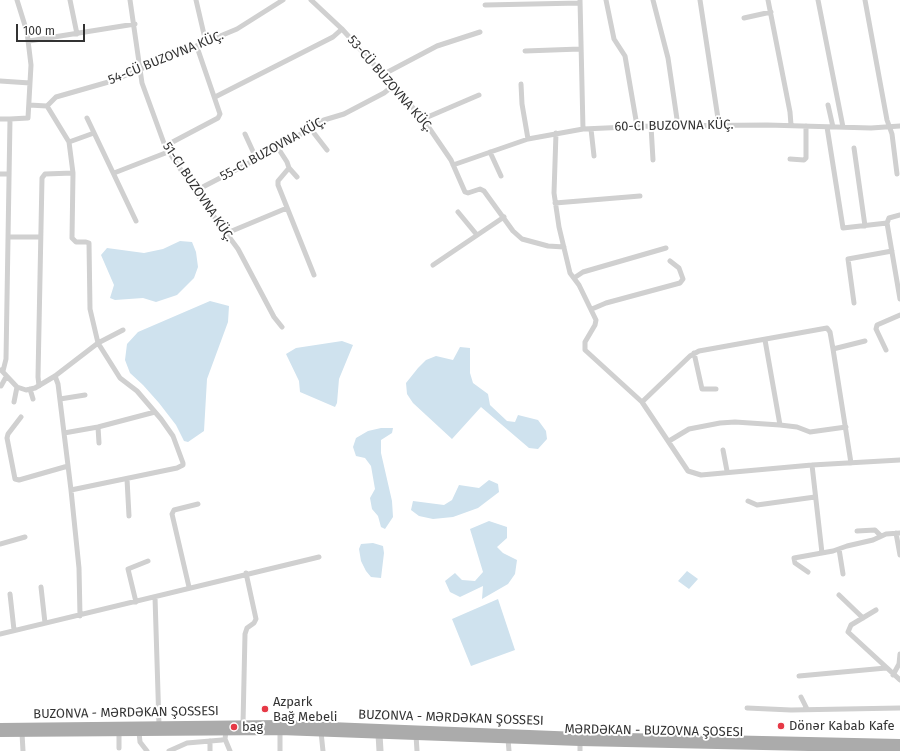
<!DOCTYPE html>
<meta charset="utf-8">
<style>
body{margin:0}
#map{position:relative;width:900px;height:751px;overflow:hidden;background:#fff;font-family:"Fira Sans",sans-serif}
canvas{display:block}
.scale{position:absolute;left:16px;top:24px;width:69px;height:18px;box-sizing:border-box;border:2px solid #333;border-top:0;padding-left:5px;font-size:12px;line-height:14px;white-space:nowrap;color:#333;-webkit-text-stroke:3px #fff;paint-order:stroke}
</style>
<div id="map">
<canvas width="900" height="751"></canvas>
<div class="scale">100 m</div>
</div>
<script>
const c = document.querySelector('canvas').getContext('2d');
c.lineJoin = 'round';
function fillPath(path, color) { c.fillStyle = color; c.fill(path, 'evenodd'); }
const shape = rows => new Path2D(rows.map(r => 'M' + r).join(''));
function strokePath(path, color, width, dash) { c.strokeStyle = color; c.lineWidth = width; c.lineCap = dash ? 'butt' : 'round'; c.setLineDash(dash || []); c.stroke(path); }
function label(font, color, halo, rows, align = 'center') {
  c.font = font + ' "Fira Sans",sans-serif'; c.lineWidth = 4; c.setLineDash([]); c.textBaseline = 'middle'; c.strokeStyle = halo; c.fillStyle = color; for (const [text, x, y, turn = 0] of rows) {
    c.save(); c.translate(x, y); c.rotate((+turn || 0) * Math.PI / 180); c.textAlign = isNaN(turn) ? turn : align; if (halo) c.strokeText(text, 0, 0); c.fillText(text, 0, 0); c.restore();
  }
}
fillPath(shape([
 [180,241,192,242,196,252,198,267,194,278,177,295,156,302,143,298,115,300,110,298,114,285,101,255,107,248,144,253,163,249],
 [210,301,229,306,228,322,207,379,204,431,188,442,184,441,176,425,159,403,143,385,130,373,125,360,127,344,138,332],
 [342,341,353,345,339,379,337,403,335,407,300,392,299,381,286,354,296,348],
 [460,347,470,348,470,373,473,383,488,394,490,405,507,421,515,422,518,415,538,420,546,431,547,439,538,449,529,448,481,407,452,439,413,403,407,394,406,383,418,368,426,360,436,356,453,360],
 [381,428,393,428,392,433,381,440,381,453,392,501,393,517,385,529,381,527,378,516,372,509,370,498,375,489,371,466,365,458,356,456,353,447,356,438,368,431],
 [489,480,498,484,499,492,478,508,453,517,433,519,419,516,411,510,413,501,444,505,452,500,459,485,479,488],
 [489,521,507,527,507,538,497,547,503,553,517,560,515,574,508,584,482,599,483,586,460,597,450,592,445,581,455,573,462,580,475,581,483,572,470,529],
 [373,543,383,546,384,553,381,578,371,577,366,571,361,561,359,549,361,544],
 [687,571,698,579,689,589,678,581],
 [498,599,515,650,471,666,452,619]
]), '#cfe2ee');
strokePath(shape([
 [70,0,77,34],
 [130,0,142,83,165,146,195,191,238,249,274,317,282,327],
 [196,0,206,43],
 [311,0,342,29,423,119,451,160,465,192,468,193,480,189,484,191,513,231,522,239,548,246,564,247],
 [580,0,583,129],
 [606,0,614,39,625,56,637,126],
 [653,0,668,58,678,126],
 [700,0,719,125],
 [768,0,790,112,791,125],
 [818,0,843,127],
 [865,0,887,120,892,134,897,174],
 [485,5,580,3],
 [744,18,771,12],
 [29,41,135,24],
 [525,51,580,49],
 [384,74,437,46,480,32],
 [0,81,30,83],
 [521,84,522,104,528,139],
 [215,97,333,37,342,29],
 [29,105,47,106,69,142,73,173,72,238,76,242,86,242,89,243,90,309,98,343,120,378,137,391,161,419,173,436,183,463,183,465,177,468,71,490],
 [828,105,833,127],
 [47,106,56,97,112,81,237,29,283,0],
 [87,118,136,221],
 [0,119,10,119],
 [423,119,479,95],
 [651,126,653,160],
 [827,127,843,228,887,223],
 [310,128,327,150],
 [591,129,594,156],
 [556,133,554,193,559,227,570,273,579,285,596,320,595,325,585,342,585,350,642,402,688,471,701,475,812,465,900,460],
 [245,134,256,158],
 [69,142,94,133],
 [165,146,218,118,220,114,197,47],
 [278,148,287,162,289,168,278,181,278,185,314,275],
 [854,148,865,226],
 [490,152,501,176],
 [790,159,804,160,806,158,806,126],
 [453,165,528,139,583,129,651,126,767,125,871,128,900,126],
 [289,168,297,177],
 [114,173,168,152],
 [0,174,9,174],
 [195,191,278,148,324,120,344,114,384,93,394,85],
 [555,203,640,196],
 [458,212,477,235],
 [900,215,889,218,887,223,900,299],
 [227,233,287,208],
 [8,237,40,237],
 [433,265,504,217],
 [574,278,583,272,666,248],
 [854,303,848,259,892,251],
 [592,309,606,303,680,283,683,279,679,268,670,261],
 [765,340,780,425],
 [833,349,865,341],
 [886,350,876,329,877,325,900,315],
 [694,353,702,389,716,389],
 [1,370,17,387,26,390,35,388,55,376,98,343,123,330],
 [3,371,6,359,10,119,28,118,31,65,27,32,17,0],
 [55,376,58,384,71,490,79,568,80,616],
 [1,386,6,377],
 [39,386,38,377,42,178,45,174,73,173],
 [30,389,33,399],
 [60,399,85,395],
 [14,402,17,387],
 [642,402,690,356,699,351,827,328,830,332,833,349,851,463],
 [21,417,8,434,7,438,15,479,19,480,68,466],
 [98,427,99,443],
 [64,433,98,427,155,412],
 [669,441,689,429,720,423,735,422,780,425,797,427,810,432,846,427],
 [723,450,727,471],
 [812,465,822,553],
 [127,479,129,516],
 [748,501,757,505,815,497],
 [857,531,875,530,881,536],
 [896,533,900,555],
 [0,544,25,537],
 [839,549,843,574],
 [808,572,795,563,794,558,833,551,847,546,873,540,886,534,900,533],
 [41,587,45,623],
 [189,587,172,514,174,510,198,504],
 [10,594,14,630],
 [839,595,863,618],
 [155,597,159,725],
 [136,602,128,569,148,561],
 [876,610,851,625,848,632,900,680],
 [0,634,319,557],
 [893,675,899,664,900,654],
 [799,676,886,668],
 [801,697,807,709],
 [747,708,791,710,900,708],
 [243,724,245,634,247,628,254,623,256,619,246,573],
 [280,731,280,751],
 [119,732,119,748],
 [139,732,140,742,147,751],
 [321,732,323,751],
 [22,733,23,751],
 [416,735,417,751],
 [225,739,230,751],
 [508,739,509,751],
 [210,741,210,751],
 [580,742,580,751],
 [169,751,187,743,222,740,225,739,226,731]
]), '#d0d0d0', 5);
strokePath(shape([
 [379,734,380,751]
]), '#d0d0d0', 7);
strokePath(shape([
 [0,727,280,724,579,736,900,743],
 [0,733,280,731,580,742,900,749]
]), '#ababab', 8);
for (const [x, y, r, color] of [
 [265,709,4,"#e63946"],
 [781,726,4,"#e63946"],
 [234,727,4,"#e63946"]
]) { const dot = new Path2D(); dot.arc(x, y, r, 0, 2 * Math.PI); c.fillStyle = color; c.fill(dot); strokePath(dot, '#fff', 1.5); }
label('13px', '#333', '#fff', [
 ["54-CÜ BUZOVNA KÜÇ.",166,58,-22],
 ["53-CÜ BUZOVNA KÜÇ.",390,84,49],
 ["60-CI BUZOVNA KÜÇ.",674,126,-1],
 ["55-CI BUZOVNA KÜÇ.",273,149,-29],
 ["51-CI BUZOVNA KÜÇ.",198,192,56],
 ["BUZONVA - MƏRDƏKAN ŞOSSESI",126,713,-1],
 ["BUZONVA - MƏRDƏKAN ŞOSSESI",451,718,2],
 ["MƏRDƏKAN - BUZOVNA ŞOSESI",654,731,1]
]);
label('13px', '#333', '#fff', [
 ["Azpark",273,702],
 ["Bağ Mebeli",273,717],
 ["Dönər Kabab Kafe",789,726],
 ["bag",242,727]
], 'left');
</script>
